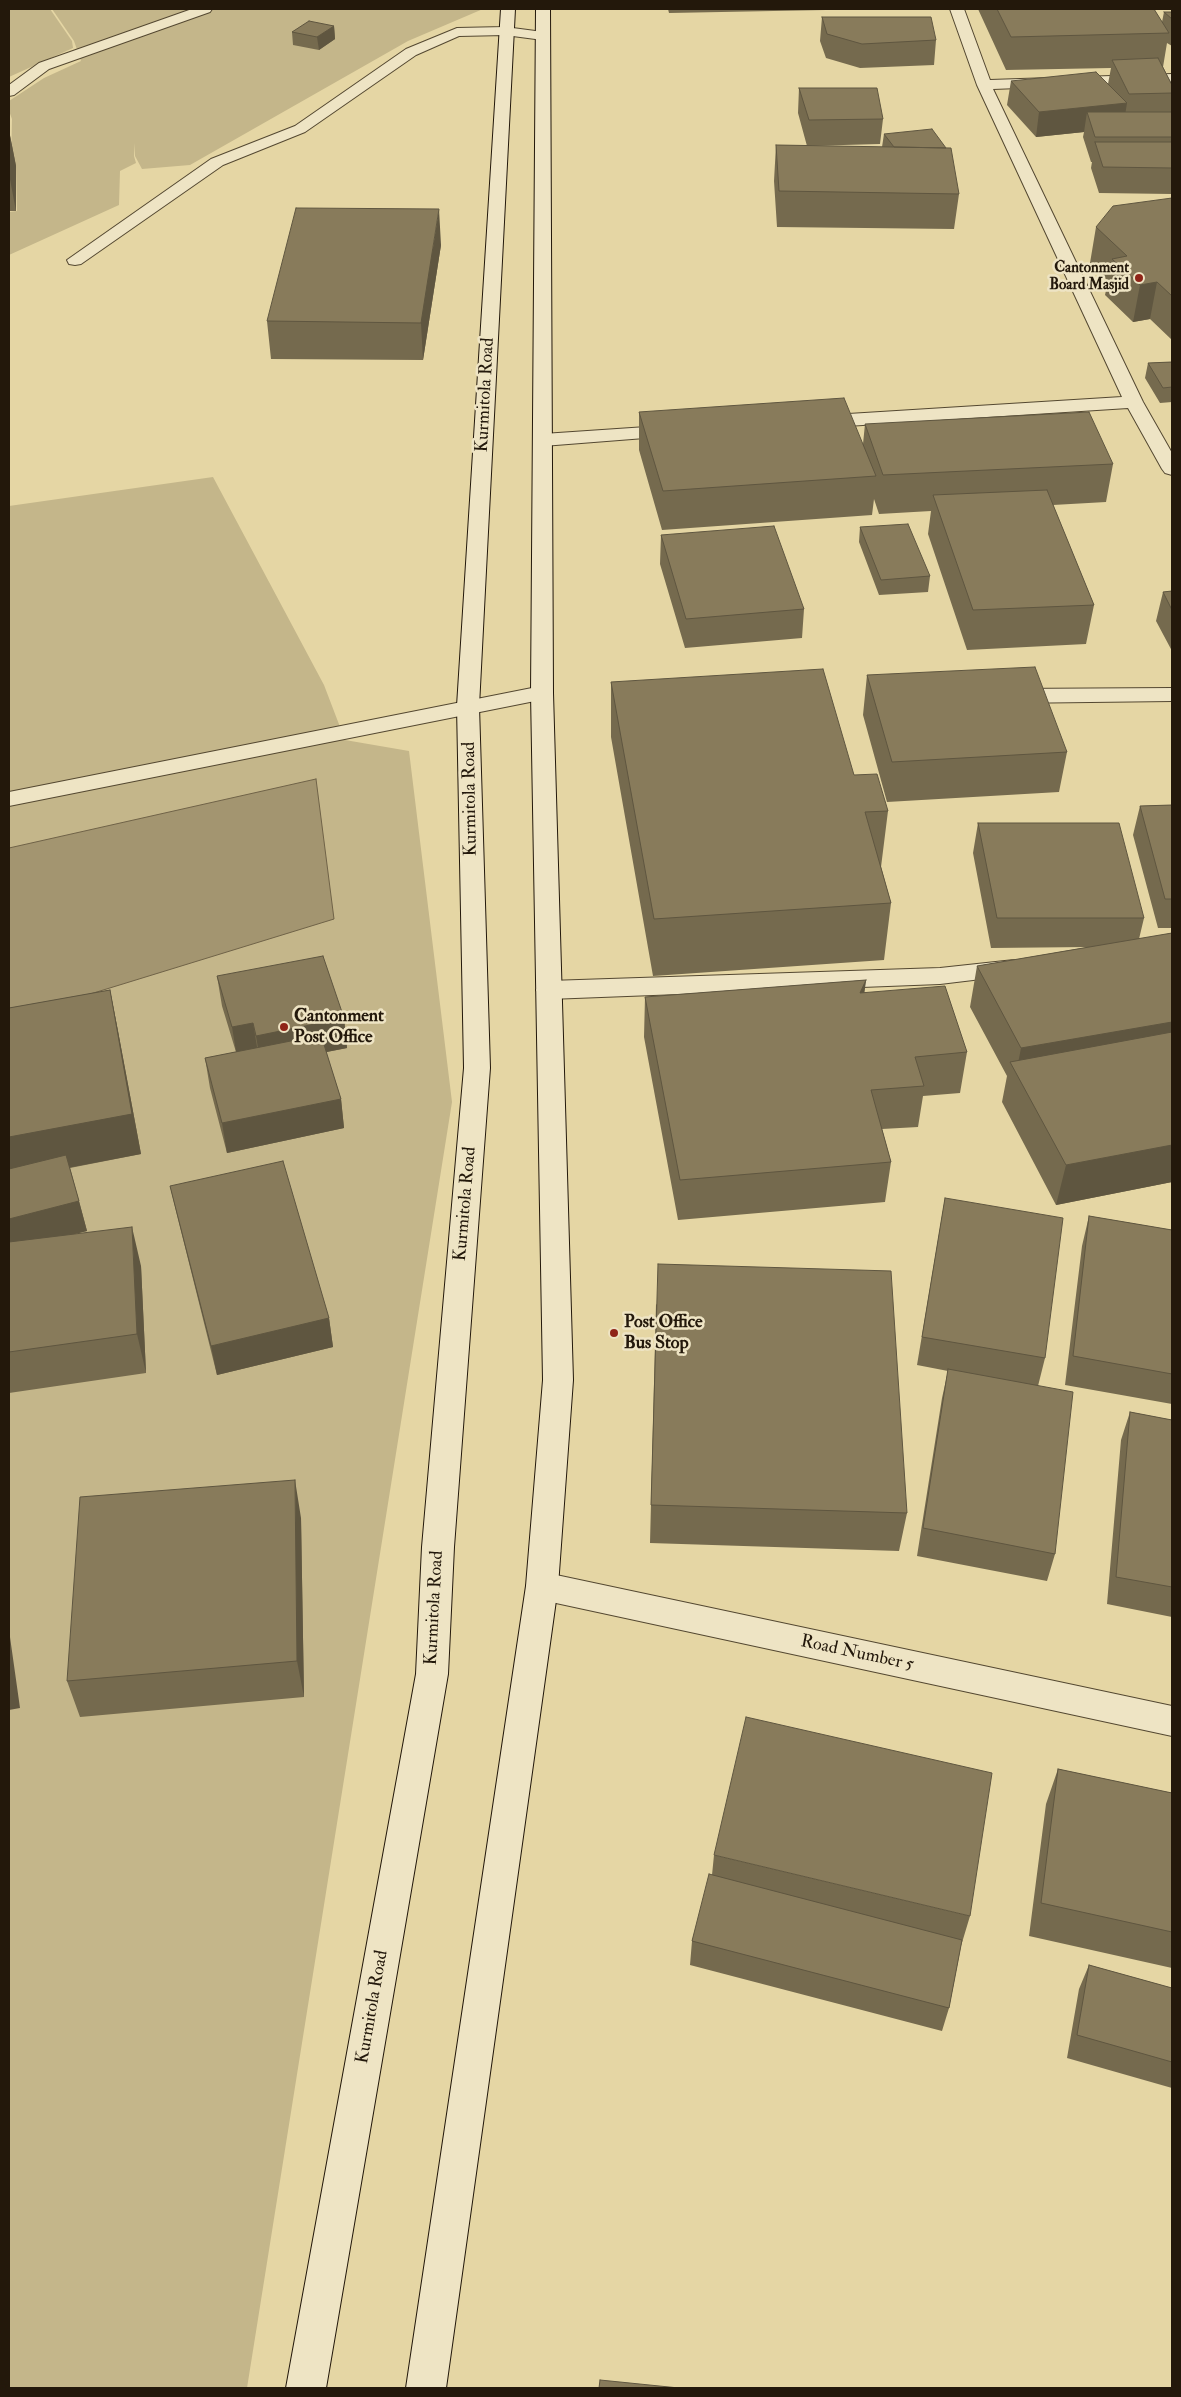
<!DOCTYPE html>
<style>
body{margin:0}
#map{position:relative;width:1181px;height:2397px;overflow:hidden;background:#e5d6a4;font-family:"IM FELL Double Pica",serif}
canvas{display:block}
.frame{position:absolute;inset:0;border:10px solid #23180b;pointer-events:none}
</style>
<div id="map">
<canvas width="1181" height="2397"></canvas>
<div class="frame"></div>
</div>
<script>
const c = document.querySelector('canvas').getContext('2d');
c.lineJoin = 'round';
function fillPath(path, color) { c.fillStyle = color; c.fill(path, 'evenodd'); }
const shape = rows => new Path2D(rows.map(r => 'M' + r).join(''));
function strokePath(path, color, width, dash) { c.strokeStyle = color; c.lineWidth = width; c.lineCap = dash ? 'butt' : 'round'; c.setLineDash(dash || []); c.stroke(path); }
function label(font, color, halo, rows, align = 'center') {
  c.font = font + ' "IM FELL Double Pica",serif'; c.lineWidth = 5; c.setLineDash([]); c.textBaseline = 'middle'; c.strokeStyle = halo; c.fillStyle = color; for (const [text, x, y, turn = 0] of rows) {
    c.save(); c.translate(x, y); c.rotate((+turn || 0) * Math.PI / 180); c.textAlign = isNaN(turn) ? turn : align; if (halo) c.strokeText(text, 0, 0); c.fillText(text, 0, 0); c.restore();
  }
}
fillPath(shape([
 [9,9,50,9,72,41,73,48,9,77],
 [52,9,483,9,408,41,190,165,142,169,135,156,134,143,134,156,136,163,120,171,119,205,9,255,9,212,17,211,16,167,11,167,12,119,9,111,9,101,44,78,81,61,74,41],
 [213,477,324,685,345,740,409,751,452,1102,247,2388,9,2388,9,506]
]), '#c4b68a');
const water = shape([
 [316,779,334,919,9,1019,9,848,316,779]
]);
fillPath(water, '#a39570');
strokePath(water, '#706348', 1);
const service = shape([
 [542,686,550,688,553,693,550,698,9,806,9,792,542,686]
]);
const minor = shape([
 [192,9,212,9,210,12,49,69,14,95,9,96,9,85,39,63,192,9],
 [950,9,964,9,990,80,1172,74,1172,82,993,89,1143,402,1172,453,1172,475,1165,473,1162,469,1128,408,816,428,809,426,807,422,809,418,816,416,1122,397,977,85,950,9],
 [505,27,543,32,550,36,543,40,505,35,459,36,416,55,305,132,223,165,81,264,75,265,69,264,67,260,211,159,295,126,406,49,457,28,505,27],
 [676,425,683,427,685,431,683,435,543,446,536,444,534,440,536,436,543,434,676,425],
 [1009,689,1172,688,1172,701,1009,703,1001,701,998,696,1001,691,1009,689],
 [1014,960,1023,962,1026,968,1023,974,940,984,549,999,540,996,536,990,540,984,549,981,940,968,1014,960],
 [542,1572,1172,1706,1172,1736,542,1600,531,1596,526,1586,531,1576,542,1572]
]);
const secondary = shape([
 [501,9,515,9,479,706,490,1068,454,1547,448,1674,326,2388,286,2388,416,1674,422,1547,464,1068,457,706,501,9],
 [536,9,550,9,553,693,573,1380,558,1586,446,2388,406,2388,526,1586,543,1380,531,693,536,9]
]);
strokePath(service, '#544831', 2);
strokePath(minor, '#544831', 2);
strokePath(secondary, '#23180b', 2);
fillPath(service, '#eee4c4');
fillPath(minor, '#eee4c4');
fillPath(secondary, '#eee4c4');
fillPath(shape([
 [668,9,878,9,669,13],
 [978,9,1154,9,1162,22,1164,12,1172,12,1172,46,1167,43,1163,67,1172,85,1172,194,1099,193,1091,168,1092,162,1091,162,1083,137,1084,132,1036,137,1007,105,1011,81,1108,84,1111,68,1006,70],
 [822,17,936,40,934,65,860,68,826,58,820,41],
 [334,26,335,39,319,50,293,45,292,32],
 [799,88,883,119,880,144,807,146,798,113],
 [9,131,16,166,16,211,9,211],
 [884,134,959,194,954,229,777,227,774,181,776,145,882,147],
 [1172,198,1172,340,1150,319,1133,322,1105,295,1108,281,1090,263,1096,227],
 [441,245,423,360,271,359,267,321],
 [1172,362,1172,402,1160,403,1145,378,1148,363],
 [639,412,863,444,865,424,1113,464,1106,502,1053,505,1094,605,1086,644,967,650,928,534,931,511,879,514,874,499,872,515,662,530,639,450],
 [860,527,930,576,928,592,879,595,859,542],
 [661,535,804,609,802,638,685,648,660,564],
 [1172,591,1172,651,1156,621,1163,592],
 [867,675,1067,752,1059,792,887,802,863,715],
 [611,682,888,811,881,867,891,903,884,960,653,976,611,737],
 [1172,805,1172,928,1158,928,1133,835,1140,806],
 [978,823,1144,918,1139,939,1172,933,1172,1182,1056,1205,1002,1102,1007,1076,970,1007,977,966,1088,947,991,948,973,853],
 [217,976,344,1018,347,1048,326,1052,341,1099,344,1128,227,1153,210,1088,205,1058,236,1052,222,1006],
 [866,980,864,992,967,1052,960,1093,923,1096,918,1127,882,1129,891,1162,885,1202,678,1220,644,1037,645,997],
 [110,990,118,1031,141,1154,70,1168,87,1231,73,1234,141,1266,146,1373,9,1393,9,1008],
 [170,1186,329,1318,333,1347,217,1375,177,1215],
 [945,1198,1045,1358,1038,1386,1055,1554,1047,1581,917,1556,942,1398,948,1371,917,1365],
 [1089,1216,1172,1230,1172,1404,1065,1385,1082,1246],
 [656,1304,907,1513,899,1551,650,1543],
 [1130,1412,1172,1420,1172,1617,1107,1604,1121,1440],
 [301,1518,304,1697,80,1717,67,1681],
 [1058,1769,1172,1793,1172,1968,1029,1936,1046,1804],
 [714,1855,970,1916,961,1946,949,2008,942,2031,690,1965,692,1941,712,1875],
 [1089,1965,1172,1988,1172,2088,1067,2058,1079,1989]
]), '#756a4e');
fillPath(shape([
 [334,26,335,39,319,50,317,37],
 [1127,103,1123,128,1087,112,1084,132,1036,137,1039,112],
 [9,130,16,166,16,211,9,174],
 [439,209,441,245,423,360,421,323],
 [1157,282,1150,319,1133,322,1140,285],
 [866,980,861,1020,860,993],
 [110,990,118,1031,141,1154,9,1179,9,1137],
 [344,1018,347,1048,261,1065,256,1036],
 [1172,1022,1172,1060,1016,1074,1021,1048],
 [253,1023,258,1053,237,1057,232,1027],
 [341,1099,344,1128,227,1153,222,1123],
 [1172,1145,1172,1182,1056,1205,1066,1165],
 [79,1201,87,1231,9,1251,9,1219],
 [132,1227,141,1266,146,1373,137,1334],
 [329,1318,333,1347,217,1375,211,1346],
 [295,1480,301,1518,304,1697,297,1661],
 [9,1630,20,1708,9,1710]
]), '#5f5640');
const building = shape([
 [997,9,1154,9,1169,33,1011,37,997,9],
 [1164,12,1172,12,1172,19,1164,12],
 [822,17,931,17,936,40,862,44,827,34,822,17],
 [309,21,334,26,317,37,292,32,309,21],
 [1158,58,1172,85,1172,93,1129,94,1112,60,1158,58],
 [1096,72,1127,103,1039,112,1011,81,1096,72],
 [799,88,877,88,883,119,809,120,799,88],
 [1087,112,1172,112,1172,137,1095,137,1087,112],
 [932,129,946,148,894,147,884,134,932,129],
 [1095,142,1172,142,1172,168,1103,167,1095,142],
 [776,145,951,148,959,194,779,191,776,145],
 [1172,198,1172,296,1157,282,1140,285,1112,259,1127,256,1096,227,1113,206,1172,198],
 [296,208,439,209,421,323,267,321,296,208],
 [1172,362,1172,387,1163,388,1148,363,1172,362],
 [844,398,876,476,663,491,639,412,844,398],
 [1089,412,1113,464,883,475,865,424,1089,412],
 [1047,490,1094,605,973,610,933,495,1047,490],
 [908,524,930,576,881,580,860,527,908,524],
 [774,526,804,609,686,619,661,535,774,526],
 [1172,591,1172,610,1163,592,1172,591],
 [1035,667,1067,752,892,762,867,675,1035,667],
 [823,669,854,775,877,774,888,811,865,812,891,903,654,919,611,682,823,669],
 [1172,805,1172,899,1165,899,1140,806,1172,805],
 [978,823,1119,823,1144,918,997,918,978,823],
 [1172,933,1172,1022,1021,1048,977,966,1172,933],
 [323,956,344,1018,256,1036,253,1023,232,1027,217,976,323,956],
 [866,980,860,993,945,986,967,1052,915,1057,924,1086,871,1090,891,1162,680,1180,645,997,866,980],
 [110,990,132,1114,9,1137,9,1008,110,990],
 [1172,1032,1172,1145,1066,1165,1010,1062,1172,1032],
 [321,1035,341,1099,222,1123,205,1058,321,1035],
 [66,1155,79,1201,9,1219,9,1169,66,1155],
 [283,1161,329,1318,211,1346,170,1186,283,1161],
 [945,1198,1063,1218,1045,1358,922,1337,945,1198],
 [1089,1216,1172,1230,1172,1374,1073,1356,1089,1216],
 [132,1227,137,1334,9,1352,9,1242,132,1227],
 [658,1264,891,1271,907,1513,651,1505,658,1264],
 [948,1369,1073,1392,1055,1554,923,1528,948,1369],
 [1130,1412,1172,1420,1172,1587,1116,1577,1130,1412],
 [295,1480,297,1661,67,1681,80,1497,295,1480],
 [746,1717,992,1773,970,1916,714,1855,746,1717],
 [1058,1769,1172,1793,1172,1932,1041,1903,1058,1769],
 [709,1874,962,1940,949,2008,692,1941,709,1874],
 [1089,1965,1172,1988,1172,2062,1077,2035,1089,1965],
 [600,2380,679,2388,599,2388,600,2380]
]);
fillPath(building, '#887b5b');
strokePath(building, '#5f5640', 1);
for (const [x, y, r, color] of [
 [1139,278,5,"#8f2418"],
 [284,1027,5,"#8f2418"],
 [614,1333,5,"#8f2418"]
]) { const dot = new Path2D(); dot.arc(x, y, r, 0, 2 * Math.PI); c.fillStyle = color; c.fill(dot); strokePath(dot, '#eee4c4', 2); }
label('bold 15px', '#23180b', '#eee4c4', [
 ["Cantonment",1129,269],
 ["Board Masjid",1129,286]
], 'right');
label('18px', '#23180b', '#eee4c4', [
 ["Kurmitola Road",486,395,-87],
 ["Kurmitola Road",471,799,-91],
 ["Kurmitola Road",466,1204,-85],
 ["Kurmitola Road",435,1608,-87],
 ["Road Number 5",857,1654,12],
 ["Kurmitola Road",373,2007,-80]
]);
label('bold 18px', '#23180b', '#eee4c4', [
 ["Cantonment",294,1017],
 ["Post Office",294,1038],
 ["Post Office",624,1323],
 ["Bus Stop",624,1344]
], 'left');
</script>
